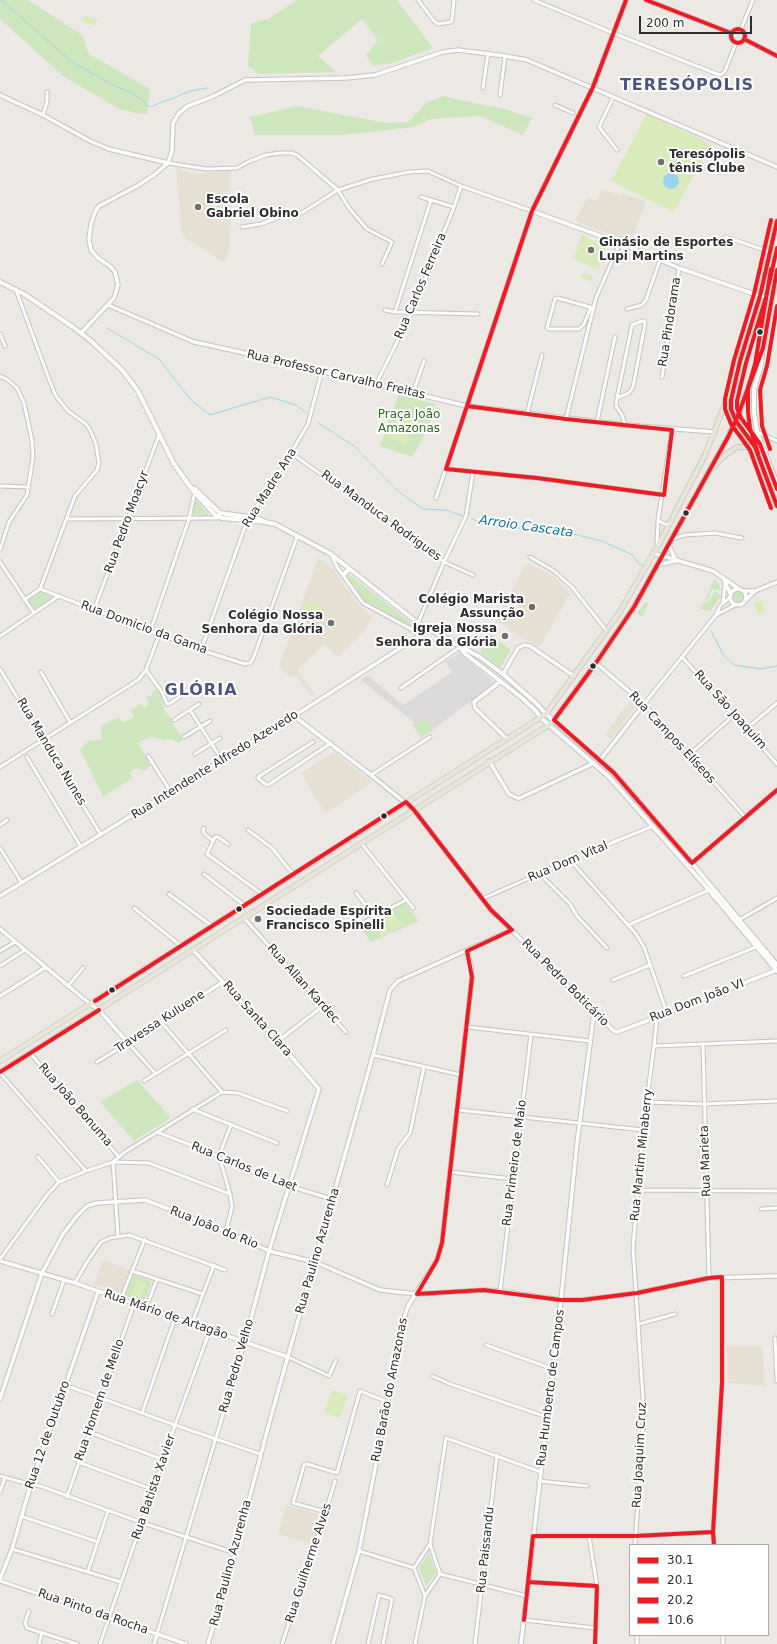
<!DOCTYPE html>
<meta charset="utf-8">
<style>
body{margin:0}
#map{position:relative;width:777px;height:1644px;overflow:hidden;background:#ece8e4;font-family:"DejaVu Sans",sans-serif}
canvas{display:block}
.legend{position:absolute;left:629px;top:1544px;width:140px;height:92px;box-sizing:border-box;background:#fff;border:1px solid #ababab;margin:0;padding:5px 7px;list-style:none;font-size:12px;color:#2e2e2e}
.legend li{display:flex;align-items:center;gap:8px;height:20px}
.legend b{width:20px;border:1px solid #ababab}
.scale{position:absolute;left:639px;top:16px;width:113px;height:18px;box-sizing:border-box;border:2px solid #2e2e2e;border-top:0;padding-left:5px;font-size:12px;line-height:14px;white-space:nowrap;color:#2e2e2e;-webkit-text-stroke:3px #fff;paint-order:stroke}
</style>
<div id="map">
<canvas width="777" height="1644"></canvas>
<ul class="legend">
<li><b style="height:5px;background:#ed1c24"></b>30.1</li>
<li><b style="height:5px;background:#ed1c24"></b>20.1</li>
<li><b style="height:5px;background:#ed1c24"></b>20.2</li>
<li><b style="height:5px;background:#ed1c24"></b>10.6</li>
</ul>
<div class="scale">200 m</div>
</div>
<script>
const c = document.querySelector('canvas').getContext('2d');
c.lineJoin = 'round';
function fillPath(path, color) { c.fillStyle = color; c.fill(path, 'evenodd'); }
const shape = rows => new Path2D(rows.map(r => 'M' + r).join(''));
function strokePath(path, color, width, dash) { c.strokeStyle = color; c.lineWidth = width; c.lineCap = dash ? 'butt' : 'round'; c.setLineDash(dash || []); c.stroke(path); }
function label(font, color, halo, rows, align = 'center') {
  c.font = font + ' "DejaVu Sans",sans-serif'; c.lineWidth = 4; c.setLineDash([]); c.textBaseline = 'middle'; c.strokeStyle = halo; c.fillStyle = color; for (const [text, x, y, turn = 0] of rows) {
    c.save(); c.translate(x, y); c.rotate((+turn || 0) * Math.PI / 180); c.textAlign = isNaN(turn) ? turn : align; if (halo) c.strokeText(text, 0, 0); c.fillText(text, 0, 0); c.restore();
  }
}
fillPath(shape([
 [460,653,495,683,435,728,423,718,415,723,361,680,368,676,403,705,452,672,445,662]
]), '#dcd9db');
fillPath(shape([
 [176,167,193,174,230,171,231,217,229,251,225,263,182,236],
 [602,189,620,195,625,194,646,202,630,242,575,221,587,197,596,201],
 [318,558,333,569,360,607,366,610,365,613,372,616,365,630,338,657,324,644,297,670,315,694,312,696,294,674,290,677,279,666],
 [526,563,554,576,570,594,540,646,521,638,508,627,496,621],
 [632,699,638,704,611,739,605,734],
 [334,752,372,782,325,814,301,773],
 [103,1260,130,1270,121,1294,94,1284],
 [727,1346,762,1346,765,1386,728,1383],
 [286,1505,320,1515,312,1544,278,1534]
]), '#e6e0d3');
fillPath(shape([
 [0,0,28,0,82,35,89,54,150,89,147,115,121,110,63,76,0,19],
 [297,0,397,0,433,48,392,63,373,66,366,55,378,40,362,19,318,56,336,72,259,74,248,66,251,23,268,19],
 [443,96,504,109,532,118,523,135,480,116,431,119,414,127,343,135,255,135,250,117,297,106,387,123,408,122,426,103],
 [399,394,435,404,428,429,412,457,380,446],
 [194,498,210,516,193,515],
 [347,573,414,625,413,627,366,604,346,575],
 [714,579,718,583,721,591,712,589,707,601,705,601],
 [41,591,53,597,35,609,28,600],
 [715,591,721,596,710,611,700,609,703,603,709,601],
 '732.5 597a5.5 5.5 0 1 1 11 0a5.5 5.5 0 1 1-11 0Z',
 [645,603,649,603,642,617,637,613],
 [490,634,511,650,500,668,480,652],
 [157,689,161,695,164,710,173,721,172,723,181,735,182,740,179,743,171,739,165,740,151,736,138,743,151,765,145,771,136,768,130,772,132,778,103,797,80,749,88,741,101,740,101,726,118,717,123,722,134,717,131,710,141,704,144,708,149,705,146,697,152,695,153,692],
 [423,718,435,728,421,738,413,725],
 [405,903,419,921,371,942,359,927],
 [137,1080,171,1118,134,1141,100,1102],
 [129,1273,152,1281,144,1302,121,1294],
 [429,1553,436,1572,426,1586,419,1568]
]), '#cee6be');
fillPath(shape([
 [84,16,97,19,96,25,83,22],
 [647,114,711,144,674,212,611,181],
 [582,235,588,237,588,239,595,242,596,240,608,244,598,269,573,259],
 [582,273,593,276,592,281,581,278],
 [397,408,416,415,406,444,386,437],
 [313,600,323,612,312,621,302,608],
 [761,600,765,611,758,614,754,603],
 [393,912,402,924,392,931,383,918],
 [381,920,389,932,382,937,374,925],
 [137,1279,146,1283,141,1297,132,1294],
 [333,1390,348,1396,339,1418,324,1412]
]), '#d9eabb');
fillPath(shape([
 '663 181a8 8 0 1 1 16 0a8 8 0 1 1-16 0Z'
]), '#99d6ec');
strokePath(shape([
 [1,0,72,62,115,86,133,93,150,107,191,91,207,88],
 [107,328,159,359,191,400,210,415,270,397,296,405,309,415],
 [318,423,354,446,399,492,423,509,446,510,463,516],
 [472,519,486,524,526,529,557,530,602,541,633,555,638,563,644,566],
 [711,631,724,656,734,665,761,669,777,666]
]), '#99d6ec', 1);
const minor = shape([
 [418,0,434,21,438,24,451,22,452,20,454,0],
 [534,0,613,33,717,74,721,75,725,71,736,43],
 [741,29,753,0],
 [483,88,488,53],
 [500,95,505,56],
 [612,100,599,127,617,150],
 [555,105,573,113],
 [43,115,47,102,47,92],
 [168,163,206,169,237,168,250,161,266,155,280,153,291,153,297,155,338,190,349,208,367,229,392,242,382,264],
 [421,197,454,207],
 [242,227,261,224,285,215,300,214,338,190,373,179,409,172,428,171,461,186,532,211],
 [726,237,770,252],
 [16,290,52,387,56,396,68,411,86,424,90,430,96,444,99,463,97,470,75,496,40,589,24,600],
 [591,307,584,324,579,329,549,329,547,328,555,299,558,298,593,308],
 [627,309,642,305,646,300,660,260],
 [385,310,395,312,478,314],
 [395,312,431,200],
 [0,334,5,346],
 [0,376,8,380,17,388,24,403,32,440,33,457,27,495,9,522,0,550],
 [662,377,679,268],
 [376,384,412,312,454,207,461,186],
 [413,393,424,361],
 [617,398,629,393,633,387,645,324,645,322,642,321,632,325,617,398,616,406,622,415,625,425],
 [527,414,542,355],
 [566,419,596,298,620,243],
 [597,422,615,337],
 [757,432,777,441],
 [291,453,444,562,473,575],
 [446,469,537,478,664,495],
 [0,486,29,487],
 [436,498,467,406],
 [67,519,218,518],
 [658,520,664,524,669,524],
 [672,539,685,535,715,533,742,538],
 [657,545,658,520,672,430],
 [331,554,337,567,363,603,411,629,419,636],
 [530,557,554,571,572,587,606,630],
 [0,562,34,613],
 [40,589,201,650,245,664,250,663,253,659,297,537],
 [730,597,720,606,716,615,644,704,745,817],
 [723,602,725,584],
 [94,610,159,435],
 [716,615,737,604],
 [418,623,444,562,466,516,473,472],
 [150,632,189,519,195,491],
 [0,636,59,596],
 [201,650,247,521,291,453,308,424,322,371],
 [682,657,777,764],
 [0,669,101,835],
 [146,670,162,692,167,704,169,704,181,696],
 [41,672,70,722],
 [401,688,460,647],
 [190,710,222,760],
 [174,720,199,704],
 [746,729,777,703],
 [184,737,210,721],
 [313,742,258,777,258,778,265,784,268,785,331,743],
 [195,754,220,738],
 [689,755,734,715],
 [148,756,171,792],
 [27,757,81,847],
 [0,767,138,680,146,670,159,635],
 [371,775,430,737],
 [0,825,7,820],
 [204,828,203,830,204,833,213,841],
 [248,830,272,848,293,874],
 [361,843,413,908],
 [228,844,218,837,215,837,207,854,262,894],
 [0,848,22,883],
 [570,860,636,934,644,947,667,1013],
 [204,874,244,905],
 [540,874,570,904,577,916,607,948],
 [356,893,375,916],
 [169,894,212,926],
 [482,899,570,860,653,826],
 [134,908,181,946],
 [244,918,346,1032],
 [739,920,777,898],
 [359,925,406,900],
 [628,925,709,890],
 [0,951,15,942],
 [0,966,25,950],
 [684,976,756,947],
 [613,980,650,965],
 [68,986,83,968],
 [161,1022,222,1092],
 [467,1027,590,1041],
 [278,1041,323,1006],
 [703,1044,709,1278],
 [654,1046,777,1041],
 [30,1053,119,1157],
 [373,1055,461,1075],
 [97,1062,128,1043,156,1074],
 [0,1073,86,1171],
 [144,1081,226,1030],
 [222,1092,238,1093,287,1111],
 [647,1102,704,1104,777,1101],
 [192,1109,277,1143],
 [458,1110,643,1130],
 [157,1132,219,1156,229,1163,289,1186,332,1199],
 [38,1157,59,1182],
 [113,1162,149,1163,230,1194],
 [113,1162,118,1236],
 [450,1172,513,1179],
 [387,1185,398,1149,410,1133,424,1067],
 [637,1190,777,1191],
 [761,1209,777,1208],
 [226,1231,232,1207,230,1194,219,1156,231,1125],
 [0,1259,47,1195,59,1182,86,1171,113,1162,125,1152,222,1092],
 [132,1271,203,1294],
 [75,1283,87,1262,101,1242,110,1238,129,1235,225,1270],
 [500,1291,531,1035],
 [121,1299,145,1239],
 [146,1308,157,1279],
 [52,1314,64,1280],
 [192,1323,214,1265],
 [639,1324,675,1314],
 [775,1338,777,1381],
 [486,1345,553,1369],
 [288,1357,329,1376,336,1360],
 [432,1376,450,1384,547,1417],
 [65,1385,175,1425,260,1454],
 [142,1413,175,1318],
 [89,1432,164,1460],
 [78,1462,154,1490],
 [0,1476,25,1483,40,1486,143,1523,235,1553],
 [539,1481,587,1486],
 [0,1492,5,1477],
 [67,1497,134,1304],
 [326,1512,293,1503,304,1465,307,1464,337,1473,360,1391,388,1402],
 [21,1516,98,1542],
 [533,1536,635,1536,713,1532],
 [589,1536,597,1586,595,1644],
 [635,1545,644,1414,633,1248,643,1130,654,1046,657,1017],
 [714,1545,713,1532,722,1383,722,1277],
 [12,1549,121,1582],
 [359,1551,414,1568],
 [88,1571,108,1511],
 [440,1574,527,1596],
 [0,1581,157,1634,245,1341],
 [528,1582,597,1586],
 [425,1596,414,1568,430,1544,446,1438,541,1472],
 [29,1611,25,1623,27,1628,77,1644],
 [524,1620,595,1628],
 [637,1635,637,1644],
 [723,1635,723,1644],
 [39,1644,42,1632],
 [100,1644,175,1425,210,1330],
 [282,1644,320,1531,335,1481],
 [368,1644,379,1595,392,1599,383,1644],
 [415,1644,425,1596,440,1574,430,1544],
 [475,1644,497,1455]
]);
const tertiary = shape([
 [646,0,731,33],
 '731 36a7 7 0 1 1 14 0a7 7 0 1 1-14 0Z',
 [744,39,777,56],
 [0,95,43,115,90,141,109,149,168,163],
 [532,211,620,243,679,268,760,296,772,298],
 [108,305,194,342,240,352,467,406,625,425,715,432],
 [81,333,114,298,118,285,115,272,111,267,98,258,91,250,89,239,91,224,95,212,99,206,137,186,154,175,168,163,172,151,173,123,179,113,188,106,214,96,245,80,346,78,375,75,443,52,458,50,505,56,527,60,777,167],
 [467,406,532,211,593,87,626,0],
 [669,545,676,561],
 [653,553,713,571,739,589],
 [658,565,675,561],
 [724,580,731,595],
 '730 597a8 8 0 1 1 16 0a8 8 0 1 1-16 0Z',
 [743,591,755,591],
 [746,600,755,591,777,582],
 [596,663,644,704,600,760],
 [503,674,518,648,524,645,530,646,574,676],
 [501,681,474,702,475,708,507,739],
 [294,716,371,775,414,810,491,910,614,1031,617,1032,657,1017,777,970],
 [489,761,509,794,517,798,520,798,594,763],
 [690,865,777,790],
 [0,896,294,716,419,636,427,629],
 [0,929,90,1004,99,1010,128,1043,223,982],
 [193,950,278,1041,319,1089,269,1251,245,1341],
 [0,996,46,967],
 [0,1261,75,1283,288,1357],
 [0,1399,42,1273,63,1234,76,1217,87,1206,97,1203,145,1200,226,1231,269,1251,315,1262,380,1290,389,1291,417,1294,484,1290,500,1291,561,1300,582,1300,637,1293,709,1278,777,1276],
 [0,1579,12,1549,31,1484,98,1292],
 [154,1644,157,1634,186,1644],
 [208,1644,235,1553,270,1420,373,1055,390,990,398,981,512,930],
 [333,1644,359,1551,405,1315,408,1306,437,1260,442,1243,472,977,471,966,467,951],
 [521,1644,561,1300,577,1143,594,1013]
]);
const secondary = shape([
 [0,282,24,294,73,327,90,340,122,370,138,391,174,464,194,492,215,515,222,518,265,522,275,524,331,554,418,623,480,657,503,674,537,704,546,714,614,773,692,863,777,965],
 [762,354,761,365,754,389,754,412,757,432,777,484],
 [731,409,731,400,738,371],
 [744,433,755,447,777,506],
 [194,488,220,513,257,518,264,521],
 [343,575,349,569],
 [411,629,418,623],
 [460,647,464,653,522,698,536,711,541,718,609,777,709,890,777,971]
]);
const primary = shape([
 [714,467,724,456,737,447,749,447,758,454],
 [0,1061,546,714,619,613,658,546,705,455,725,404,755,315,777,221],
 [0,1072,549,725,554,720,596,663,634,607,728,437,737,418,763,348,777,270]
]);
strokePath(minor, '#c5c4c5', 5);
strokePath(tertiary, '#c5c4c5', 5.5);
strokePath(secondary, '#c5c4c5', 6);
strokePath(primary, '#c6c5c4', 6);
strokePath(minor, '#fcfcfb', 3);
strokePath(tertiary, '#fcfcfb', 3.5);
strokePath(secondary, '#fcfcfb', 4);
strokePath(primary, '#e8e4d6', 4.5);
const secondaryBridge = shape([
 [731,409,736,421,744,433]
]);
strokePath(secondaryBridge, '#c5c4c5', 6, []);
strokePath(secondaryBridge, '#fcfcfb', 4);
strokePath(shape([
 [95,1001,406,802,414,810,491,910,512,930,467,951,472,977,442,1243,437,1260,417,1294],
 [0,1072,99,1010],
 [417,1294,484,1290,561,1300,582,1300,637,1293,709,1278,722,1277,722,1383,713,1532,714,1545],
 [528,1582,597,1586,595,1644],
 [524,1620,533,1536,635,1536,713,1532]
]), '#ed1c24', 4);
strokePath(shape([
 [646,0,731,33],
 '731 36a7 7 0 1 1 14 0a7 7 0 1 1-14 0Z',
 [744,39,777,56],
 [777,221,760,296,740,361,731,400,731,409,736,421,755,447,777,506],
 [777,270,763,348,737,418,728,437,634,607,596,663,554,720,614,773,692,863,777,790],
 [467,406,566,419,672,430,664,495,537,478,446,469,467,406],
 [467,406,532,211,593,87,626,0]
]), '#ed1c24', 4);
strokePath(shape([
 [771,220,754,294,734,360,725,399,725,409,731,424,750,450,771,508],
 [770,449,762,426,760,390,767,366,777,306]
]), '#ed1c24', 4);
strokePath(shape([
 [777,248,766,297,746,363,737,401,737,408,741,418,760,444,777,489],
 [758,453,750,428,748,412,748,388,755,364,771,269]
]), '#ed1c24', 4);
for (const [x, y, r, color] of [
 [661,162,4,"#706f6e"],
 [198,207,4,"#706f6e"],
 [591,250,4,"#706f6e"],
 [760,332,3.5,"#2e2e2e"],
 [686,513,3.5,"#2e2e2e"],
 [532,607,4,"#706f6e"],
 [331,623,4,"#706f6e"],
 [505,636,4,"#706f6e"],
 [593,666,3.5,"#2e2e2e"],
 [384,816,3.5,"#2e2e2e"],
 [239,909,3.5,"#2e2e2e"],
 [258,919,4,"#706f6e"],
 [112,990,3.5,"#2e2e2e"]
]) { const dot = new Path2D(); dot.arc(x, y, r, 0, 2 * Math.PI); c.fillStyle = color; c.fill(dot); strokePath(dot, '#fff', 1.5); }
label('bold 12px', '#2e2e2e', '#fff', [
 ["Teresópolis",669,155],
 ["tênis Clube",669,169],
 ["Escola",206,200],
 ["Gabriel Obino",206,214],
 ["Ginásio de Esportes",599,243],
 ["Lupi Martins",599,257],
 ["Colégio Marista",524,600,"right"],
 ["Assunção",524,614,"right"],
 ["Colégio Nossa",323,616,"right"],
 ["Senhora da Glória",323,630,"right"],
 ["Igreja Nossa",497,629,"right"],
 ["Senhora da Glória",497,643,"right"],
 ["Sociedade Espírita",266,912],
 ["Francisco Spinelli",266,926]
], 'left');
label('12px', '#2e2e2e', '#fff', [
 ["Rua Carlos Ferreira",421,286,-67],
 ["Rua Pindorama",670,322,-81],
 ["Rua Professor Carvalho Freitas",336,375,13],
 ["Rua Madre Ana",270,488,-58],
 ["Rua Manduca Rodrigues",381,516,36],
 ["Rua Pedro Moacyr",127,522,-70],
 ["Rua Domicio da Gama",144,628,20],
 ["Rua São Joaquim",730,710,48],
 ["Rua Campos Elíseos",672,738,47],
 ["Rua Manduca Nunes",51,752,59],
 ["Rua Intendente Alfredo Azevedo",215,765,-32],
 ["Rua Dom Vital",568,862,-23],
 ["Rua Pedro Boticário",565,983,45],
 ["Rua Allan Kardec",303,984,48],
 ["Rua Dom João VI",697,1001,-21],
 ["Rua Santa Clara",257,1019,48],
 ["Travessa Kuluene",160,1022,-33],
 ["Rua João Bonuma",75,1105,49],
 ["Rua Martim Minaberry",642,1155,-84],
 ["Rua Marieta",706,1161,-92],
 ["Rua Primeiro de Maio",515,1163,-83],
 ["Rua Carlos de Laet",244,1167,22],
 ["Rua João do Rio",214,1228,22],
 ["Rua Paulino Azurenha",318,1251,-74],
 ["Rua Mário de Artagão",166,1315,19],
 ["Rua Pedro Velho",237,1366,-74],
 ["Rua Humberto de Campos",551,1388,-83],
 ["Rua Barão do Amazonas",390,1390,-79],
 ["Rua Homem de Mello",100,1400,-71],
 ["Rua 12 de Outubro",48,1435,-71],
 ["Rua Joaquim Cruz",640,1455,-87],
 ["Rua Batista Xavier",154,1487,-71],
 ["Rua Paissandu",486,1550,-84],
 ["Rua Paulino Azurenha",231,1563,-75],
 ["Rua Guilherme Alves",309,1563,-72],
 ["Rua Pinto da Rocha",93,1612,19]
]);
label('12px', '#2c6e1b', '#fff', [
 ["Praça João",409,415],
 ["Amazonas",409,429]
]);
label('italic 13px', '#0d6fa3', '#fff', [
 ["Arroio Cascata",526,527,8]
]);
c.letterSpacing = '1px';
label('bold 16px', '#4d5680', '#fff', [
 ["TERESÓPOLIS",687,86],
 ["GLÓRIA",201,691]
]);
c.letterSpacing = '0px';
</script>
